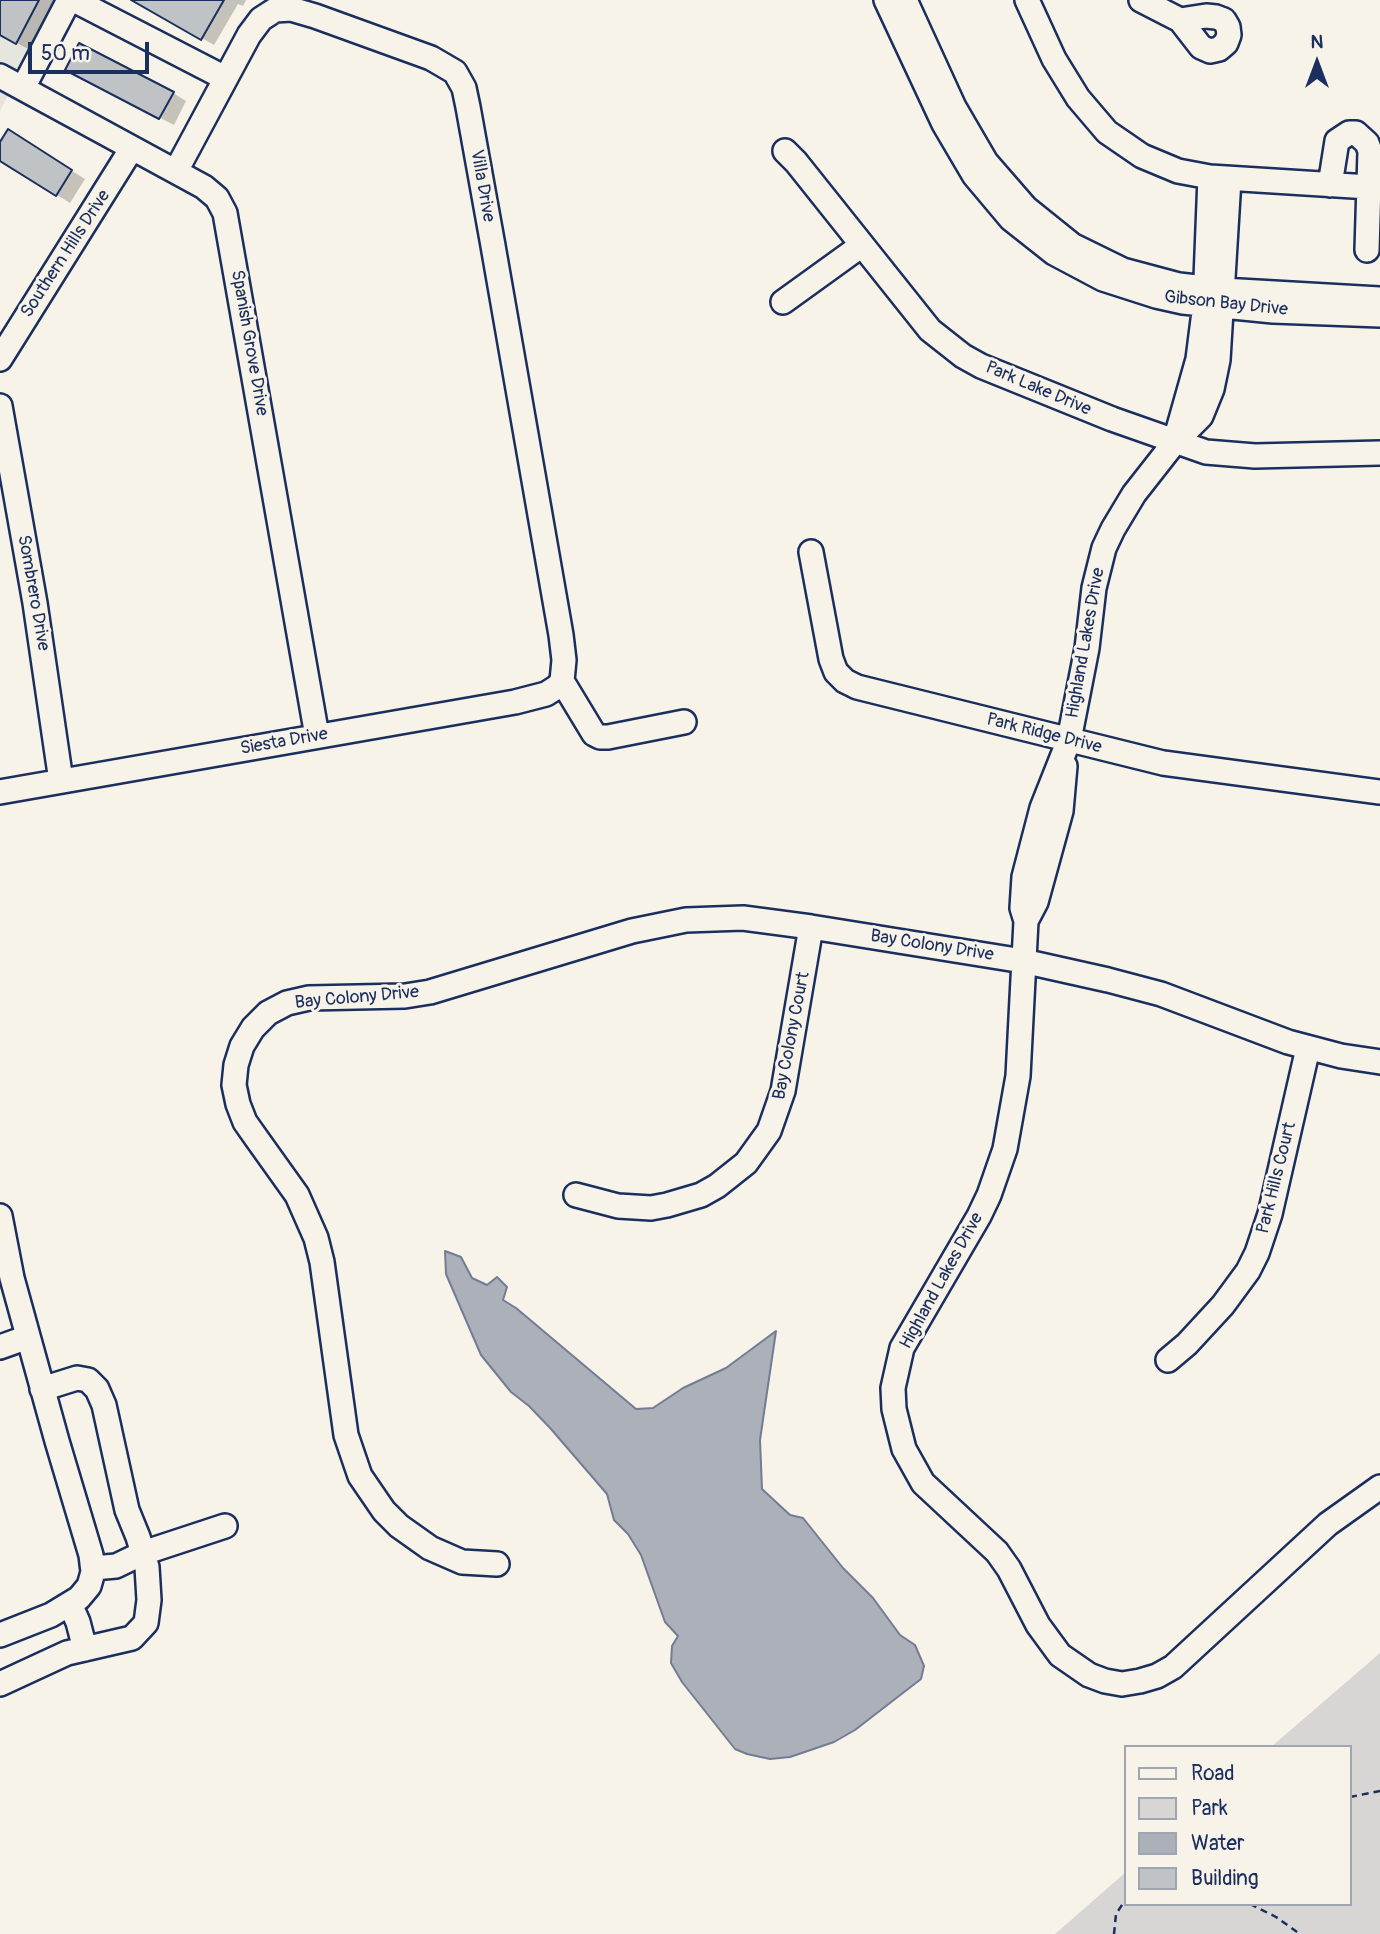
<!DOCTYPE html>
<style>
body{margin:0}
#map{position:relative;width:1380px;height:1934px;overflow:hidden;background:#f7f3e8;font-family:Pangolin,sans-serif}
canvas{display:block}
.legend{position:absolute;left:1124px;top:1745px;width:228px;height:161px;box-sizing:border-box;background:#f7f3e8;border:2px solid #9fa5b1;margin:0;padding:9px 12px;list-style:none;font-size:21px;color:#1b2f5e}
.legend li{display:flex;align-items:center;gap:14px;height:35px}
.legend b{width:35px;border:2px solid #9fa5b1}
.north{position:absolute;left:1282px;top:28px;width:70px;height:70px;-webkit-text-stroke:5px #f7f3e8;paint-order:stroke;rotate:0deg;font-size:19px;font-weight:700;line-height:28px;text-align:center;color:#1b2f5e}
.north::after{content:'';display:block;margin:auto;width:24px;height:32px;background:#1b2f5e;clip-path:polygon(50% 0,100% 100%,50% 72%,0 100%)}
.scale{position:absolute;left:28px;top:42px;width:121px;height:32px;box-sizing:border-box;border:4px solid #1b2f5e;border-top:0;padding-left:9px;font-size:21px;line-height:24px;white-space:nowrap;color:#1b2f5e;-webkit-text-stroke:5px #f7f3e8;paint-order:stroke}
</style>
<div id="map">
<canvas width="1380" height="1934"></canvas>
<ul class="legend">
<li><b style="height:9px;background:#f7f3e8"></b>Road</li>
<li><b style="height:19px;background:#d7d6d4"></b>Park</li>
<li><b style="height:19px;background:#acb0b9"></b>Water</li>
<li><b style="height:19px;background:#c0c3c5"></b>Building</li>
</ul>
<div class="north">N</div>
<div class="scale">50 m</div>
</div>
<script>
const c = document.querySelector('canvas').getContext('2d');
c.lineJoin = 'round';
function fillPath(path, color) { c.fillStyle = color; c.fill(path, 'evenodd'); }
const shape = rows => new Path2D(rows.map(r => 'M' + r).join(''));
function strokePath(path, color, width, dash) { c.strokeStyle = color; c.lineWidth = width; c.lineCap = dash ? 'butt' : 'round'; c.setLineDash(dash || []); c.stroke(path); }
function label(font, color, halo, rows, align = 'center') {
  c.font = font + ' Pangolin,sans-serif'; c.lineWidth = 6; c.setLineDash([]); c.textBaseline = 'middle'; c.strokeStyle = halo; c.fillStyle = color; for (const [text, x, y, turn = 0] of rows) {
    c.save(); c.translate(x, y); c.rotate((+turn || 0) * Math.PI / 180); c.textAlign = isNaN(turn) ? turn : align; if (halo) c.strokeText(text, 0, 0); c.fillText(text, 0, 0); c.restore();
  }
}
fillPath(shape([
 [0,0,58,0,0,111]
]), '#e6e5de');
fillPath(shape([
 [1380,1653,1380,1934,1055,1934,1126,1872,1126,1904,1350,1904,1350,1747,1271,1747]
]), '#d7d6d4');
const water = shape([
 [445,1251,461,1257,472,1278,487,1285,497,1277,507,1287,503,1300,516,1308,636,1409,653,1408,683,1388,726,1368,776,1331,760,1440,762,1489,790,1515,803,1518,843,1568,873,1598,900,1635,915,1645,924,1666,921,1679,855,1730,834,1742,790,1757,770,1759,747,1754,735,1749,682,1682,671,1663,672,1646,678,1636,665,1622,641,1555,628,1534,614,1520,607,1494,551,1429,529,1406,511,1392,481,1355,446,1274,445,1251]
]);
fillPath(water, '#acb0b9');
strokePath(water, '#727c95', 2);
fillPath(shape([
 [0,0,57,0,30,50,0,34],
 [135,0,246,0,243,6,238,4,214,45],
 [81,77,173,93,186,101,174,125],
 [22,140,85,179,70,203,0,159,0,145]
]), '#0003');
const building = shape([
 [0,0,39,0,16,44,0,35,0,0],
 [131,0,224,0,201,40,131,0],
 [79,43,174,92,159,119,65,70,79,43],
 [8,129,72,170,56,196,0,161,0,142,8,129]
]);
fillPath(building, '#c0c3c5');
strokePath(building, '#1b2f5e', 2);
const minor = shape([
 [74,0,225,78],
 [886,0,944,124,974,175,1011,219,1054,253,1103,279,1156,296,1183,302,1273,311,1380,315],
 [905,0,954,107,986,162,1026,208,1072,245,1123,270,1179,285,1222,290,1380,299],
 [1027,0,1054,59,1078,98,1107,132,1142,156,1178,171,1210,177,1369,187],
 [1141,0,1180,20],
 [1206,16,1216,17,1224,20,1228,27,1229,35,1226,43,1219,49,1210,51,1201,47,1180,20,1206,16],
 [0,76,204,187,217,198,225,213,317,736],
 [23,88,69,0],
 [785,151,796,162,930,330,963,356,981,366,1112,419,1206,452,1255,456,1380,453],
 [1229,179,1218,360,1212,389,1201,416,1174,443,1134,494,1113,529,1104,548,1094,588,1087,648,1069,740,1042,808,1024,877,1022,908,1026,921,1018,1076,1005,1149,989,1195,979,1216,902,1348,893,1388,894,1409,904,1449,923,1483,997,1552,1009,1569,1038,1625,1060,1655,1089,1675,1105,1681,1122,1684,1140,1681,1157,1676,1173,1667,1328,1524,1380,1487],
 [1330,185,1337,141,1349,133,1356,133,1367,143,1370,151,1367,250],
 [783,302,862,245],
 [0,359,132,148],
 [0,406,35,603,61,781],
 [1176,437,1198,359,1205,304,1210,177],
 [811,552,831,659,836,672,845,681,857,687,1163,763,1380,792],
 [562,681,594,734,600,737,608,737,684,722],
 [0,792,515,702,546,694,557,687,562,681,564,660,561,635,492,240,468,107,464,88,455,72,431,58,315,16,291,9,275,10,261,19,249,35,176,171],
 [1026,921,1036,902,1061,811,1065,766],
 [576,1195,618,1206,651,1208,667,1205,701,1195,717,1186,746,1163,769,1131,783,1091,811,927],
 [0,1216,12,1278,57,1441,91,1555,93,1572,89,1586,79,1598,51,1615,0,1635],
 [0,1347,28,1337],
 [1168,1360,1187,1344,1223,1305,1248,1271,1257,1253,1270,1214,1308,1048],
 [497,1564,462,1562,430,1548,399,1526,384,1511,360,1476,346,1435,322,1262,316,1238,297,1195,257,1139,245,1122,238,1104,234,1085,236,1065,242,1046,253,1028,268,1013,287,1003,309,998,405,996,430,992,632,931,686,920,743,918,811,927,1023,961,1108,980,1161,994,1288,1042,1341,1056,1380,1062],
 [93,1568,116,1566,143,1553,225,1526],
 [70,1604,78,1622,85,1649],
 [0,1684,67,1653,132,1638,146,1623,149,1600,147,1567,138,1537,127,1510,104,1405,97,1389,88,1380,77,1378,42,1389]
]);
strokePath(minor, '#1b2f5e', 28);
strokePath(shape([
 [1350,1797,1380,1791],
 [1250,1904,1276,1917,1300,1934],
 [1114,1934,1116,1914,1126,1899]
]), '#1b2f5e', 2.5, [7, 5]);
strokePath(minor, '#f7f3e8', 23);
label('18px', '#1b2f5e', '#f7f3e8', [
 ["Villa Drive",482,186,80],
 ["Southern Hills Drive",66,254,-57],
 ["Gibson Bay Drive",1226,304,6],
 ["Spanish Grove Drive",249,343,80],
 ["Park Lake Drive",1038,389,23],
 ["Sombrero Drive",33,593,80],
 ["Highland Lakes Drive",1086,643,-80],
 ["Park Ridge Drive",1044,734,14],
 ["Siesta Drive",284,742,-10],
 ["Bay Colony Drive",932,946,9],
 ["Bay Colony Drive",357,998,-5],
 ["Bay Colony Court",792,1036,-79],
 ["Park Hills Court",1277,1178,-76],
 ["Highland Lakes Drive",942,1281,-61]
]);
</script>
